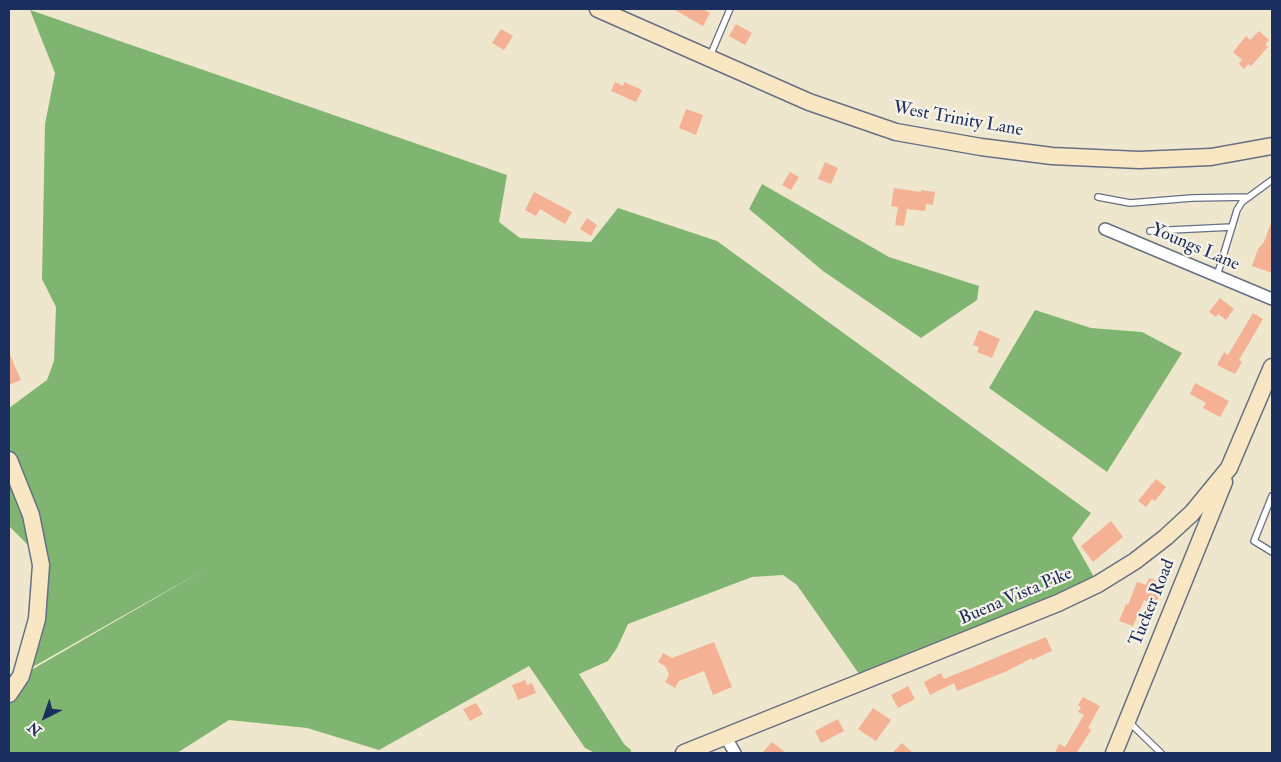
<!DOCTYPE html>
<style>
body{margin:0}
#map{position:relative;width:1281px;height:762px;overflow:hidden;background:#efe7cd;font-family:"IM FELL Double Pica",serif}
canvas{display:block}
.frame{position:absolute;inset:0;border:10px solid #1b2f5e;pointer-events:none}
.north{position:absolute;left:20px;top:692px;width:50px;height:50px;-webkit-text-stroke:4px #f7f3e8;paint-order:stroke;rotate:221deg;font-size:14px;font-weight:700;line-height:20px;text-align:center;color:#1b2f5e}
.north::after{content:'';display:block;margin:auto;width:18px;height:22px;background:#1b2f5e;clip-path:polygon(50% 0,100% 100%,50% 72%,0 100%)}
</style>
<div id="map">
<canvas width="1281" height="762"></canvas>
<div class="frame"></div>
<div class="north">N</div>
</div>
<script>
const c = document.querySelector('canvas').getContext('2d');
c.lineJoin = 'round';
function fillPath(path, color) { c.fillStyle = color; c.fill(path, 'evenodd'); }
const shape = rows => new Path2D(rows.map(r => 'M' + r).join(''));
function strokePath(path, color, width, dash) { c.strokeStyle = color; c.lineWidth = width; c.lineCap = dash ? 'butt' : 'round'; c.setLineDash(dash || []); c.stroke(path); }
function label(font, color, halo, rows, align = 'center') {
  c.font = font + ' "IM FELL Double Pica",serif'; c.lineWidth = 4.5; c.setLineDash([]); c.textBaseline = 'middle'; c.strokeStyle = halo; c.fillStyle = color; for (const [text, x, y, turn = 0] of rows) {
    c.save(); c.translate(x, y); c.rotate((+turn || 0) * Math.PI / 180); c.textAlign = isNaN(turn) ? turn : align; if (halo) c.strokeText(text, 0, 0); c.fillText(text, 0, 0); c.restore();
  }
}
fillPath(shape([
 [30,10,507,175,499,222,520,238,591,242,618,208,717,241,1091,513,1072,538,1098,584,864,681,797,585,783,575,752,577,628,624,617,648,608,661,579,674,624,744,631,750,631,753,595,753,585,748,529,666,379,750,307,728,229,720,177,753,9,753,9,674,21,676,204,570,22,673,39,556,9,526,9,408,47,380,54,361,56,307,42,279,45,124,55,73],
 [762,184,889,257,979,286,977,300,921,338,823,271,749,209],
 [1035,310,1091,328,1142,332,1182,353,1107,472,989,388]
]), '#80b571');
fillPath(shape([
 [673,9,703,9,710,13,703,26],
 [736,24,752,33,745,45,729,36],
 [501,29,513,36,504,50,492,43],
 [1259,31,1269,40,1265,45,1268,47,1251,66,1248,64,1244,69,1239,64,1242,60,1233,52,1246,36,1250,40],
 [615,82,623,86,624,82,642,90,636,102,611,91],
 [686,109,703,115,696,135,679,128],
 [825,162,838,168,831,184,818,179],
 [790,172,799,177,791,190,782,185],
 [894,188,921,192,921,190,935,192,933,205,926,204,925,211,907,209,904,226,895,225,898,207,891,206],
 [534,192,572,212,565,224,540,209,536,216,525,210],
 [587,218,597,225,591,236,580,229],
 [1271,223,1272,223,1272,273,1252,266,1258,249,1264,242],
 [1220,298,1234,309,1226,320,1218,314,1216,317,1209,312],
 [1253,313,1263,319,1239,360,1242,362,1235,374,1217,365,1224,352,1228,355],
 [979,330,1000,339,992,358,977,352,979,347,973,345],
 [9,353,21,380,9,385],
 [1195,383,1229,401,1220,417,1203,408,1206,403,1190,394],
 [1156,479,1166,487,1155,501,1152,499,1146,507,1138,501],
 [1111,521,1123,537,1093,562,1081,546],
 [1149,578,1164,584,1156,605,1144,600,1133,626,1119,621,1126,604,1128,605,1137,582,1146,585],
 [1046,637,1052,651,1032,660,1032,658,1007,671,957,691,954,683,930,695,924,682,941,673,944,679],
 [714,642,732,687,713,695,704,671,679,681,675,688,665,682,669,675,666,667,658,662,663,653,672,658],
 [525,680,527,685,532,683,536,693,518,700,512,685],
 [908,686,915,699,898,708,891,695],
 [1083,697,1100,706,1088,728,1091,730,1077,752,1079,753,1055,753,1059,744,1065,747,1084,715,1078,712,1081,707,1078,705],
 [476,703,483,714,470,721,463,709],
 [873,708,891,720,876,741,858,729],
 [838,719,844,731,821,743,815,731],
 [772,742,786,753,762,753],
 [902,743,913,753,892,753]
]), '#f5b193');
const lane = shape([
 [710,56,730,9],
 [1098,197,1130,203,1192,198,1249,197],
 [1150,231,1232,227],
 [1217,276,1237,210,1242,202,1272,180],
 [1272,496,1254,541,1272,552],
 [1129,722,1161,753]
]);
const street = shape([
 [1105,229,1272,299],
 [725,736,735,753]
]);
const secondary = shape([
 [598,9,809,102,896,132,981,147,1052,156,1139,160,1211,157,1272,146],
 [9,460,31,515,41,565,37,619,21,676,9,694],
 [684,753,1058,603,1098,584,1135,561,1166,537,1192,513,1229,468,1272,367],
 [1114,753,1224,482]
]);
strokePath(lane, '#656f85', 8);
strokePath(street, '#656f85', 14);
strokePath(secondary, '#656f85', 19);
strokePath(lane, '#fff', 5.5);
strokePath(street, '#fff', 11);
strokePath(secondary, '#f9e7c3', 16);
label('18px', '#1b2f5e', '#f7f3e8', [
 ["West Trinity Lane",958,120,10],
 ["Youngs Lane",1195,248,23],
 ["Buena Vista Pike",1016,597,-23],
 ["Tucker Road",1153,603,-68]
]);
</script>
